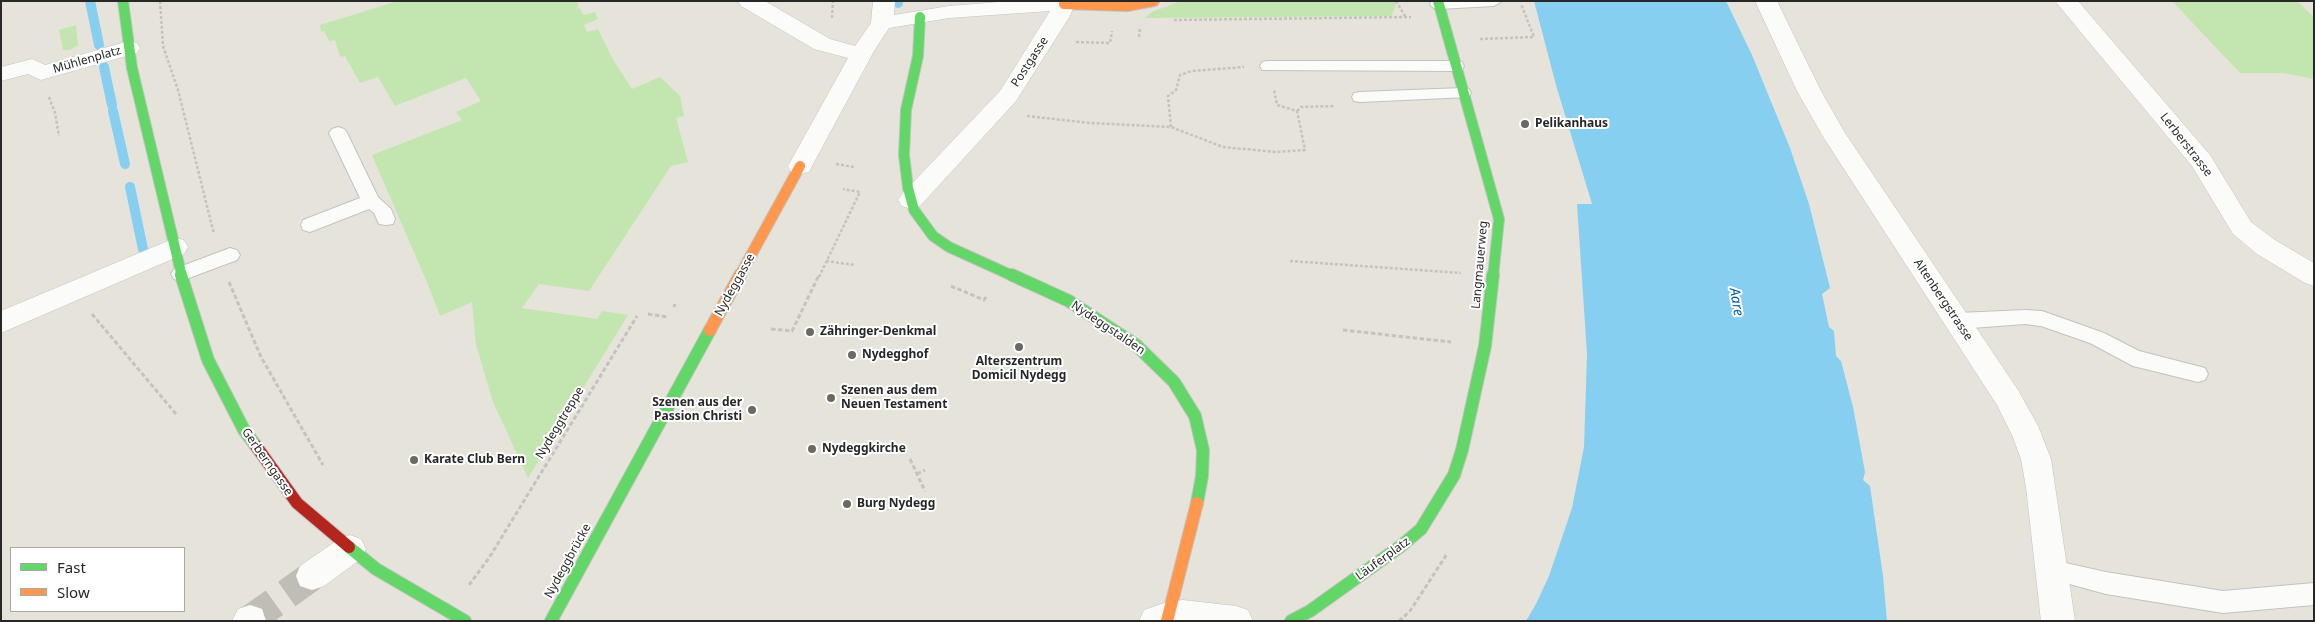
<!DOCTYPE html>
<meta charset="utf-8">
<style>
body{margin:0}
#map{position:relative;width:2315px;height:622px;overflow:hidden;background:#e6e3db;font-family:"Noto Sans",sans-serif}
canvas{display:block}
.frame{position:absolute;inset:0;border:2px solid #272727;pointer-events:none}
.legend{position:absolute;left:10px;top:547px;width:175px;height:65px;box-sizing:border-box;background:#fff;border:1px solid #a9a9a9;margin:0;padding:6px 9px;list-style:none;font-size:15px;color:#272727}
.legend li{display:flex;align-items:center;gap:10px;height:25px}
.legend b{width:25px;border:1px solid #a9a9a9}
</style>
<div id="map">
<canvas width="2315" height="622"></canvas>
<div class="frame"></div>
<ul class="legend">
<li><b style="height:6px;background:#63d668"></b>Fast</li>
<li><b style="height:6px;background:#ff974d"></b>Slow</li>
</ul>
</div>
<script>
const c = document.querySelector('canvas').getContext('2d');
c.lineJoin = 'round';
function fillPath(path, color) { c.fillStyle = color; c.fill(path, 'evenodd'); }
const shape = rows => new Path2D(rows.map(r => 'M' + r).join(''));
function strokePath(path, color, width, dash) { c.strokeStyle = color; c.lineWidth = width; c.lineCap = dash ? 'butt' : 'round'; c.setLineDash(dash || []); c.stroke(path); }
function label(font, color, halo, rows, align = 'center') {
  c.font = font + ' "Noto Sans",sans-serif'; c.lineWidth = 4; c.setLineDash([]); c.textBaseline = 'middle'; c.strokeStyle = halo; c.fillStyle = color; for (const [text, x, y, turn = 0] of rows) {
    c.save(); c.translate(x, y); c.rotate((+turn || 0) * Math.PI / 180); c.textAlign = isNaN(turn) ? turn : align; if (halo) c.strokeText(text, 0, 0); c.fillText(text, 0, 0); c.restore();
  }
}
fillPath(shape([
 [398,1,576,1,579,7,574,9,580,8,583,15,595,12,598,19,584,25,587,32,598,29,612,58,632,89,660,77,680,96,684,116,676,118,688,162,671,166,589,291,539,284,522,308,597,319,602,311,628,315,528,478,493,402,476,345,472,302,440,316,428,285,372,155,462,120,456,112,481,101,466,78,395,106,378,77,360,83,345,56,340,57,335,40,329,41,324,31,321,32,320,25],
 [1181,1,1398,1,1391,16,1145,18,1152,12],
 [2172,1,2297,1,2314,17,2314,79,2283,73,2240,73],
 [76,25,78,45,70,50,63,50,59,30]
]), '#c3e6b0');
fillPath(shape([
 [1534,1,1726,1,1752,55,1790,148,1809,204,1830,288,1822,294,1829,327,1834,331,1836,356,1841,361,1853,407,1865,472,1863,480,1870,486,1883,576,1887,621,1526,621,1536,604,1549,576,1572,508,1584,447,1587,354,1577,204,1592,204,1556,85]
]), '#87cff0');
strokePath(shape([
 [90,1,99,45],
 [898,1,898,3],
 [104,67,112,105],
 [113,111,125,164],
 [130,187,143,249]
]), '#87cff0', 10);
strokePath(shape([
 [250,620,312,576]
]), '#c0bdb7', 30, [30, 15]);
const lane = shape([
 [1432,1,1502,1,1494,6,1438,9,1432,7,1430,4,1432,1],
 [1268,61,1456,61,1462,62,1464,66,1462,70,1456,71,1262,70,1260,66,1262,62,1268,61],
 [1463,88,1469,89,1471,93,1469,97,1360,102,1354,101,1352,97,1354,93,1360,92,1463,88],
 [338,127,344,129,347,133,378,197,391,209,395,219,393,224,386,225,379,224,374,213,369,209,310,232,303,230,301,225,303,220,360,198,329,133,332,129,338,127],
 [230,248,237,250,240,255,237,260,181,281,174,279,171,274,174,269,230,248],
 [2025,310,2042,311,2104,333,2139,351,2205,368,2208,374,2205,380,2198,382,2133,366,2090,343,2041,326,2025,324,1958,329,1951,326,1948,321,1951,316,1958,313,2025,310],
 [2052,560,2106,572,2223,591,2314,583,2314,605,2223,613,2106,594,2044,577,2040,570,2044,563,2052,560]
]);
const street = shape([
 [738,1,765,1,830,39,855,46,871,23,873,1,895,1,894,15,949,6,1011,1,1076,1,1070,16,1016,101,920,206,911,209,902,206,898,200,902,194,1000,91,1050,11,949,18,889,28,874,51,812,166,809,172,800,174,791,172,788,166,848,58,814,49,741,6,738,1],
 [1755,1,1777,1,1821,91,1845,133,2018,390,2038,426,2051,459,2075,621,2041,621,2026,487,2021,459,2012,435,1997,405,1822,135,1797,91,1755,1],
 [2055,1,2078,1,2210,155,2251,222,2275,240,2314,263,2314,286,2305,283,2257,254,2233,234,2192,166,2055,1],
 [129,41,137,43,140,48,137,53,41,80,28,74,1,81,1,67,32,59,45,65,129,41],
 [175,238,184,240,188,247,184,254,1,333,1,311,175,238],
 [350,535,361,539,366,549,361,559,324,586,312,590,300,586,296,576,300,566,339,539,350,535],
 [1183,600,1236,606,1248,610,1253,621,1139,621,1144,610,1167,602,1183,600],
 [250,605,262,609,266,621,232,621,238,609,250,605]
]);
const fastFar1 = shape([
 [123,1,132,68,182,277],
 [1438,1,1499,219,1493,277],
 [920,17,918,56,906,110,904,155,908,188,914,210,933,236,949,247,1015,277]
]);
const fast = shape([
 [181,275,208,360,244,430,256,446],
 [1012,275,1069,301,1136,345,1174,382,1195,416,1203,450,1202,476,1197,503],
 [349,547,376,569,465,621],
 [551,621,710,330],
 [1291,621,1310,611,1401,546,1421,529,1454,475,1462,450,1485,346,1493,275]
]);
const slowFar1 = shape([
 [1064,4,1127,6,1154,1],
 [739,277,800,166]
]);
const slow = shape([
 [710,330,740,275],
 [1167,621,1197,503]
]);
const jam = shape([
 [256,446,297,503,349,547]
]);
strokePath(lane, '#c3c2c2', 2);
strokePath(street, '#c3c2c2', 1);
strokePath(fastFar1, '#c3c2c2', 12);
strokePath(fast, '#c3c2c2', 14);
strokePath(slowFar1, '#c3c2c2', 12);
strokePath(slow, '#c3c2c2', 14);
strokePath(jam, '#c3c2c2', 14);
strokePath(shape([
 [160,1,163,46,178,90,214,234],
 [1396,1,1405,16],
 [832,18,833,1],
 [1174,20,1411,17],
 [1139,37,1140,28],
 [1480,39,1534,37,1521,4],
 [1076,42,1110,43,1112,31],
 [49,97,55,113,59,136],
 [1297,111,1301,107,1335,106],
 [1027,116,1090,123,1171,127,1223,147,1276,152,1305,150,1297,111,1277,105,1274,90],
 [1171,127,1168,96,1176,90,1180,75,1192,71,1244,67],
 [836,164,854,167],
 [826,261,855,265],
 [1290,261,1461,273],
 [819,277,860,192,843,189]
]), '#c4c3c2', 2.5, [3, 2]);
strokePath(shape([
 [229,282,261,357,323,465],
 [951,286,984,300,986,297],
 [674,307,675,304],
 [92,314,176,414],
 [648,314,668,317],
 [771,329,792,331,819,275],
 [1343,330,1451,342],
 [910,459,925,491],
 [917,474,925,470],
 [469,585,489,558,637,316],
 [1399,621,1410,611,1447,554]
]), '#c4c3c2', 3, [4.5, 2.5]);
fillPath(lane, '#fbfbfa');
fillPath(street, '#fbfbfa');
strokePath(fastFar1, '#63d668', 10);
strokePath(fast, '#63d668', 12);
strokePath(slowFar1, '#ff974d', 10);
strokePath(slow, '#ff974d', 12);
strokePath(jam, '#b3261e', 12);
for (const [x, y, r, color] of [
 [1525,124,5,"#6a6966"],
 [810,332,5,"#6a6966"],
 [1019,347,5,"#6a6966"],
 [852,355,5,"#6a6966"],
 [831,398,5,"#6a6966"],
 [752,410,5,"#6a6966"],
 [812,449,5,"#6a6966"],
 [414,460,5,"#6a6966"],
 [847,504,5,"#6a6966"]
]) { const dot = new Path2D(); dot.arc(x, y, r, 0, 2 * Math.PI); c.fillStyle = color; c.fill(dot); strokePath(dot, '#fff', 2); }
label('12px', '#272727', '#fff', [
 ["Mühlenplatz",87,60,-16],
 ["Postgasse",1030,62,-57],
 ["Lerberstrasse",2186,145,52],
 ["Langmauerweg",1480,265,-85],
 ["Nydeggasse",735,285,-61],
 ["Altenbergstrasse",1943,300,56],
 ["Nydeggstalden",1108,328,34],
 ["Nydeggtreppe",560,423,-59],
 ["Gerberngasse",267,462,55],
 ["Läuferplatz",1383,559,-36],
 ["Nydeggbrücke",568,561,-61]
]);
label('bold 12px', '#272727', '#fff', [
 ["Pelikanhaus",1535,124],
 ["Zähringer-Denkmal",820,332],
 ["Nydegghof",862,355],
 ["Alterszentrum",1019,362,"center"],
 ["Domicil Nydegg",1019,376,"center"],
 ["Szenen aus dem",841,391],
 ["Neuen Testament",841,405],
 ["Szenen aus der",742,403,"right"],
 ["Passion Christi",742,417,"right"],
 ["Nydeggkirche",822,449],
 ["Karate Club Bern",424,460],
 ["Burg Nydegg",857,504]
], 'left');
label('italic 14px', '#0261a0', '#fff', [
 ["Aare",1736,302,80]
]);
</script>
